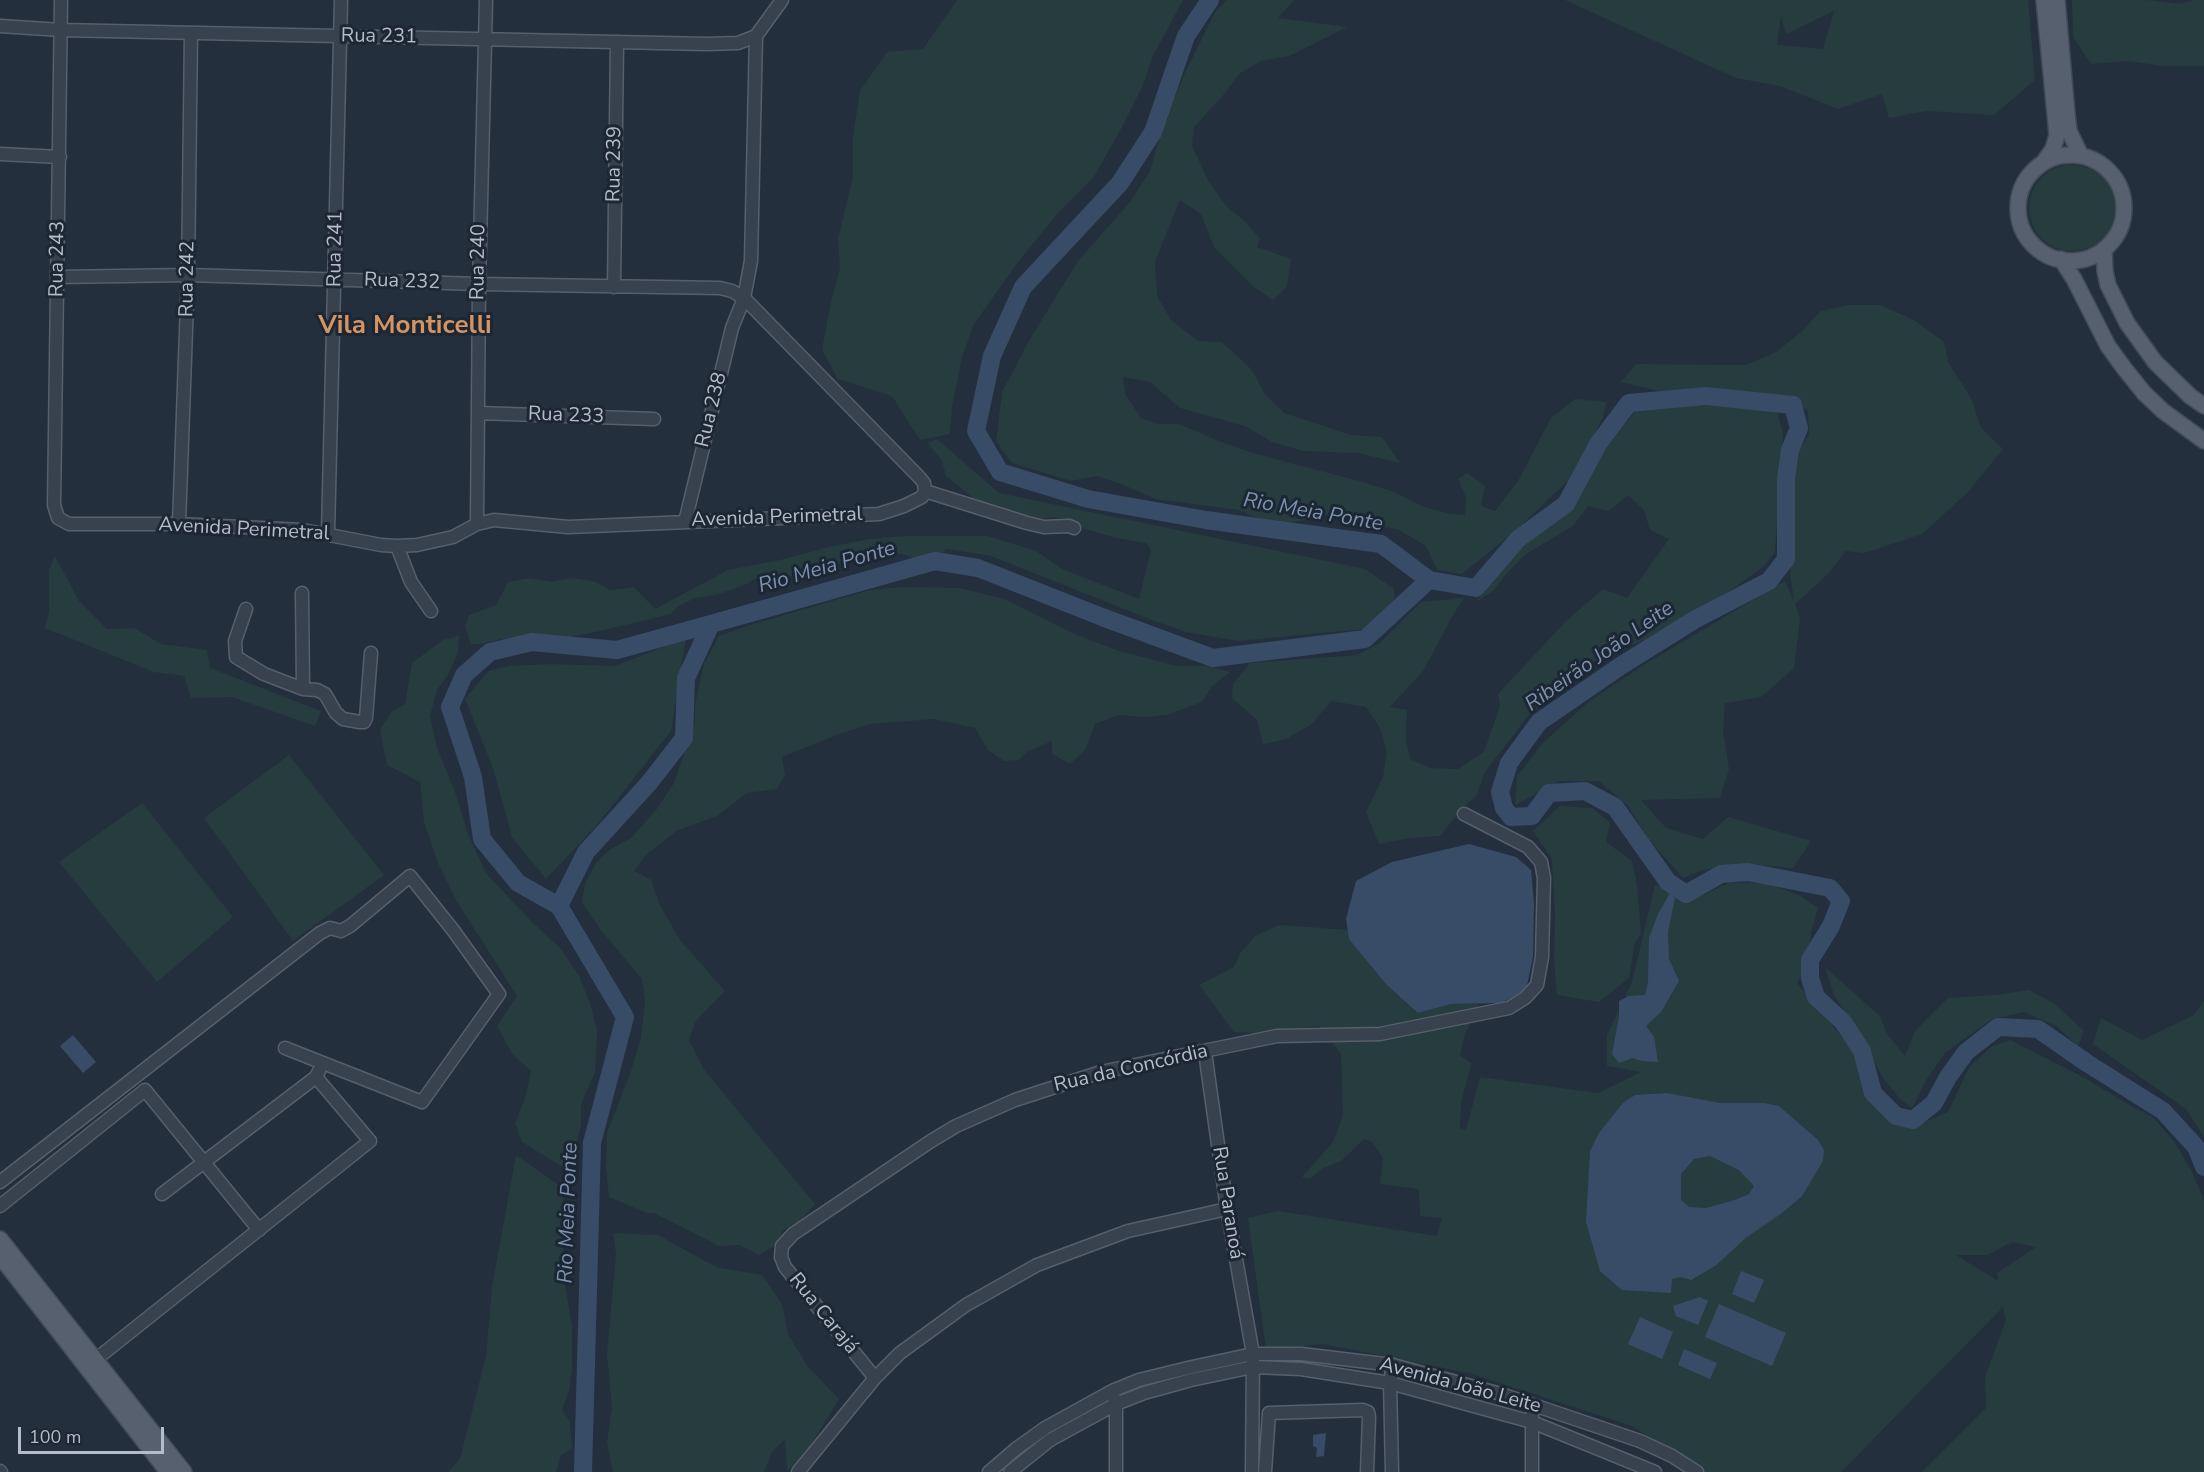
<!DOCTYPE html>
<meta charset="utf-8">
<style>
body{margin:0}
#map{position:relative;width:2204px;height:1472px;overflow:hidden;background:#242f3e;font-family:"Nunito Sans",sans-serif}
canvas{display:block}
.scale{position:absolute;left:18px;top:1427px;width:146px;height:27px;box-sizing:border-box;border:3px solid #b4bcc9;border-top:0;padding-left:8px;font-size:18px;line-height:21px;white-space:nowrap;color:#b4bcc9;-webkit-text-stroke:4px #1d2633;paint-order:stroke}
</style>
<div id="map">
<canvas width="2204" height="1472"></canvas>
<div class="scale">100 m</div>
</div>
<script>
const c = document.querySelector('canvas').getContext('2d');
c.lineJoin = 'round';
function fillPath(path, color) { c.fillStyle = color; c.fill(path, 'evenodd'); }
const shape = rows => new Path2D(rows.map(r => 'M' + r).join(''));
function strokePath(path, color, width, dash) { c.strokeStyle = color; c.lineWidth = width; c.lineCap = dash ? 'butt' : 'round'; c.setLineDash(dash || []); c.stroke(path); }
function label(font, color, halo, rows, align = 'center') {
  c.font = font + ' "Nunito Sans",sans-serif'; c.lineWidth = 6; c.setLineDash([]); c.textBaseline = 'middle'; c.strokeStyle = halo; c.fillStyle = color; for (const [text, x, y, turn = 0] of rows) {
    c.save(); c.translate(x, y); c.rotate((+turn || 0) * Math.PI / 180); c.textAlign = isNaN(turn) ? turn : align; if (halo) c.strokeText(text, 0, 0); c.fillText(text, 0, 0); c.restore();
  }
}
fillPath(shape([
 [957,0,1183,0,1153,56,1143,85,1121,129,1093,178,1059,212,1018,262,974,324,962,357,952,407,950,434,920,440,892,396,838,379,822,350,830,306,840,268,838,239,853,177,853,136,860,91,887,52,923,49],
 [1227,0,1294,0,1278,18,1347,27,1289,56,1261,61,1239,74,1221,98,1194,127,1192,146,1209,182,1227,207,1246,222,1260,239,1257,247,1291,259,1287,286,1273,300,1255,288,1214,247,1201,214,1180,200,1155,261,1157,296,1171,320,1198,341,1222,342,1251,369,1265,394,1284,413,1351,435,1382,437,1400,463,1359,453,1303,451,1272,442,1245,426,1180,408,1150,382,1123,377,1125,394,1141,418,1158,424,1179,424,1221,442,1256,454,1363,482,1394,492,1424,507,1450,514,1465,515,1466,497,1458,479,1467,473,1485,486,1481,506,1495,511,1518,481,1551,418,1575,399,1606,402,1603,417,1574,475,1513,533,1462,574,1437,570,1426,546,1399,530,1329,514,1292,523,1265,521,1239,510,1155,499,1124,485,1097,476,1071,481,1012,463,996,441,1002,392,1030,339,1078,261,1130,202,1150,171,1163,126,1183,77,1215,12],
 [1565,0,2028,0,2035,80,1994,115,1926,111,1889,118,1882,94,1838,109,1780,86,1736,78],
 [1834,11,1823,49,1777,45,1781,17,1786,34],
 [2072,0,2147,0,2180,4,2194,0,2204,0,2204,66,2164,66,2127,61,2091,64,2073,37],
 '2029 208a43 43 0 1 1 86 0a43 43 0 1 1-86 0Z',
 [1850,305,1880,305,1914,320,1944,342,1948,362,1971,398,1981,428,2003,449,1968,492,1922,534,1864,553,1846,551,1827,575,1795,604,1800,618,1794,668,1761,697,1725,703,1723,731,1729,769,1720,798,1641,800,1666,828,1703,839,1728,817,1811,841,1793,868,1749,864,1703,870,1683,878,1649,840,1628,806,1599,781,1560,781,1515,805,1517,776,1542,744,1586,704,1642,666,1785,581,1794,601,1790,572,1794,544,1791,517,1792,485,1797,454,1809,434,1808,411,1794,400,1765,393,1691,389,1659,391,1621,382,1636,364,1746,365,1776,352,1801,332,1821,311],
 [1775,403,1783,434,1775,552,1763,567,1724,595,1646,639,1595,661,1528,716,1485,772,1477,795,1461,810,1440,836,1409,838,1379,844,1366,812,1383,777,1387,752,1380,728,1366,707,1331,701,1311,725,1286,739,1263,744,1257,720,1232,698,1233,684,1250,663,1357,655,1380,643,1421,602,1464,598,1453,615,1423,671,1390,707,1407,710,1406,740,1410,759,1430,768,1458,769,1484,752,1500,706,1498,694,1566,621,1603,589,1627,598,1669,539,1650,530,1644,510,1628,495,1609,511,1588,506,1573,526,1526,554,1507,573,1493,591,1476,602,1508,560,1548,525,1566,513,1592,466,1638,408],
 [937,439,999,493,1365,569,1394,589,1395,611,1378,619,1364,629,1239,641,1186,632,1149,619,991,556,946,549,942,555,925,564,906,555,888,552,879,560,857,563,842,562,835,566,816,568,789,577,790,587,777,590,768,589,767,579,754,579,747,584,719,594,695,598,677,607,671,614,600,631,569,637,532,637,502,639,480,644,471,644,465,626,469,615,496,605,508,582,530,578,552,582,572,578,593,581,610,590,634,587,655,609,728,570,780,560,829,547,869,539,905,536,988,536,1036,551,1062,569,1139,599,1151,550,1146,543,1117,538,1085,529,1067,519,1052,517,1034,520,986,509,946,476,942,461,928,443],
 [55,556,79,601,107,629,134,628,161,644,207,650,210,668,321,711,315,726,232,697,191,698,184,676,154,672,45,628,49,612,49,570],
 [903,587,959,588,1004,599,1072,633,1119,651,1177,666,1209,666,1230,672,1212,686,1202,702,1167,715,1146,717,1118,715,1095,724,1085,750,1070,764,1052,754,1052,741,1027,752,1019,760,1004,761,988,750,975,728,934,719,871,724,842,733,782,757,785,775,777,789,747,793,717,816,676,831,646,855,634,871,651,880,660,905,680,940,725,991,695,1022,689,1040,705,1071,815,1204,802,1219,783,1230,776,1245,759,1255,740,1245,719,1246,654,1213,647,1213,609,1197,606,1168,607,1133,631,1071,641,1038,645,1000,642,979,600,929,582,902,585,883,596,863,609,850,631,838,656,810,674,783,695,721,695,704,704,664,719,636,750,625,870,590],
 [459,636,458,652,448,675,437,690,430,716,437,748,455,792,468,834,486,873,532,922,561,949,579,976,590,1003,597,1030,595,1072,581,1104,581,1126,574,1152,577,1176,522,1142,515,1123,525,1099,531,1071,513,1055,497,1026,517,996,456,900,438,863,424,822,420,782,387,765,380,730,391,712,405,704,412,663,443,640],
 [686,638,671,731,598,824,546,879,512,837,493,768,465,699,488,671,509,666,551,664,615,666],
 [289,755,384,875,293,941,204,818],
 [142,803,233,917,157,982,59,862],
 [1560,806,1592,808,1610,822,1606,842,1632,861,1637,885,1641,933,1635,943,1629,978,1599,1002,1557,995,1554,961,1555,914,1552,859,1533,831],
 [1763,882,1799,895,1818,908,1811,932,1810,960,1797,983,1858,1057,1873,1104,1900,1121,1923,1123,1948,1112,1970,1066,1991,1047,2010,1040,2085,1078,2124,1102,2154,1118,2174,1141,2192,1172,2204,1201,2204,1472,1922,1472,1986,1408,1985,1377,2006,1320,2003,1307,1841,1472,1704,1472,1632,1426,1469,1373,1323,1344,1266,1350,1248,1218,1278,1211,1437,1236,1442,1218,1420,1216,1419,1189,1380,1184,1383,1158,1372,1142,1364,1139,1341,1161,1323,1168,1310,1179,1302,1177,1333,1142,1343,1115,1341,1054,1319,1026,1258,1033,1234,1032,1199,985,1234,967,1241,952,1255,936,1279,925,1348,930,1418,1013,1451,1004,1479,1004,1465,1034,1460,1056,1472,1063,1461,1101,1460,1128,1466,1130,1480,1077,1598,1093,1641,1072,1607,1066,1607,1035,1632,982,1655,885,1703,895,1729,883],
 [2012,1242,2036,1247,1997,1273,1998,1281,1956,1255,1988,1255],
 [1825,967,1880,1016,1887,1034,1905,1056,1915,1031,1948,998,1996,995,2029,990,2055,1004,2084,1031,2078,1046,2056,1026,2024,1012,1992,1019,1945,1053,1927,1079,1912,1108,1900,1099,1883,1078,1867,1047,1834,995],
 [2204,1001,2204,1137,2186,1109,2093,1044,2101,1018,2142,1040,2194,1015],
 [516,1155,560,1186,566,1210,562,1266,572,1327,572,1368,569,1391,562,1410,570,1422,572,1449,561,1455,556,1472,448,1472,460,1459,486,1356,492,1287],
 [613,1233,658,1235,716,1267,762,1275,782,1304,788,1334,808,1367,839,1399,801,1461,787,1470,785,1439,772,1452,764,1472,613,1472,607,1442,612,1408,607,1354,616,1254]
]), '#263c3f');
fillPath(shape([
 [1469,844,1516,857,1531,870,1534,904,1533,957,1526,990,1501,1003,1451,1004,1418,1013,1386,984,1349,939,1346,919,1356,881,1392,862],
 [1670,893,1675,898,1668,932,1669,959,1679,981,1661,1012,1646,1026,1654,1037,1658,1062,1642,1061,1632,1058,1619,1063,1612,1054,1619,1017,1619,1001,1629,996,1645,995,1648,983,1649,938,1658,914],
 [73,1035,96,1062,83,1073,60,1046],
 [1667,1093,1720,1103,1764,1103,1779,1106,1818,1140,1824,1150,1823,1161,1802,1196,1782,1213,1747,1237,1715,1266,1691,1280,1681,1277,1672,1279,1671,1293,1622,1290,1600,1271,1586,1222,1590,1151,1599,1133,1623,1103,1635,1095],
 [1710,1156,1739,1170,1754,1186,1749,1194,1735,1200,1706,1208,1689,1207,1681,1200,1681,1174,1694,1159],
 [1741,1271,1764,1280,1754,1303,1732,1294],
 [1700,1297,1708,1301,1698,1325,1676,1316,1673,1306],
 [1719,1304,1786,1333,1772,1366,1705,1337],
 [1640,1317,1673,1332,1662,1359,1628,1344],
 [1684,1349,1717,1363,1710,1379,1678,1365],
 [1326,1433,1324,1456,1316,1457,1317,1448,1313,1446,1313,1435]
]), '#394c67');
strokePath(shape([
 [1210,0,1186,36,1153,132,1120,183,1023,287,992,356,976,431,1000,472,1088,499,1206,520,1381,544,1429,580,1476,588,1518,539,1566,504,1598,444,1629,403,1706,396,1793,405,1799,428,1790,450,1786,479,1786,559,1769,581,1694,620,1622,665,1539,722,1509,763,1500,792,1504,808,1511,817,1532,816,1549,793,1585,791,1615,807,1668,882,1686,894,1721,874,1748,872,1830,888,1841,901,1831,926,1810,960,1810,978,1816,997,1843,1022,1862,1051,1873,1093,1896,1116,1913,1120,1934,1103,1948,1077,1966,1052,1998,1027,2038,1029,2087,1063,2163,1111,2196,1147,2204,1167],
 [559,906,518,883,482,839,473,777,450,707,464,675,490,652,532,642,617,650,711,624],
 [583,1472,592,1143,625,1017,559,906,586,852,649,783,684,738,686,678,711,624,935,561,978,568,1102,617,1213,658,1365,639,1429,580]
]), '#394c67', 18);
const minor = shape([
 [61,0,54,505,58,518,69,524,179,524,303,530,381,545,397,546,417,545,453,537,477,524,494,520,568,527,879,514,904,506,922,497,925,491,924,483,919,477,744,298,751,261,756,36,782,0],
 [0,26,61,30,707,44,738,43,756,36],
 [0,154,60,157],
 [57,277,188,275,479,284,720,288,732,291,744,298,732,328,685,522],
 [614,287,617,42],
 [478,413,654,419],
 [925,491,1027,523,1044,527,1069,526,1074,528],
 [179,524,188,275,191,33],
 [477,524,479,284,486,0],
 [328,533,341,0],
 [397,546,411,582,431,611],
 [302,593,303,689],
 [246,609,235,641,236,657,264,674,303,689,317,690,325,694,336,713,343,719,360,722,364,722,366,718,371,653],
 [1205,1052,1227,1209,1253,1354,1252,1472],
 [0,1182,320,933,330,928,341,931,350,926,410,876,453,930,499,994,422,1102,285,1048],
 [162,1194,316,1077,319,1071],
 [0,1206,145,1090,259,1230],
 [95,1360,370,1141,316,1077],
 [875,1378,785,1267,781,1257,782,1246,793,1234,931,1141,956,1126,1015,1100,1101,1072,1277,1036,1380,1034,1509,1008,1525,998,1537,985,1542,957,1544,878,1541,862,1528,847,1464,814],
 [1114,1398,1116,1404,1116,1472],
 [0,1471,1,1472],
 [798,1472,875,1378,900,1353,966,1305,1037,1265,1128,1231,1227,1209],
 [989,1472,1017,1448,1045,1428,1112,1391,1139,1380,1192,1367,1253,1354,1301,1354,1393,1365,1501,1394,1640,1441,1672,1456,1697,1472],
 [1010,1472,1050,1440,1116,1404,1144,1393,1191,1380,1253,1367,1301,1369,1390,1383,1532,1422,1655,1472],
 [1265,1472,1269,1413,1363,1410,1368,1412,1369,1417,1367,1472],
 [1392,1472,1390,1383,1393,1365],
 [1532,1472,1532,1415]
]);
const major = shape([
 [2057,0,2067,114,2069,131,2081,156],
 '2018 208a53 53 0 1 1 106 0a53 53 0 1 1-106 0Z',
 [2043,163,2053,149,2057,135,2044,0],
 [2104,249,2105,271,2108,285,2127,323,2155,362,2190,396,2204,406],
 [2061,259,2074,279,2108,346,2124,368,2144,393,2163,411,2204,441],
 [0,1239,184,1472],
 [0,1256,168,1472]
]);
strokePath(minor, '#565f6c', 15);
strokePath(major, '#414a57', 18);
strokePath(minor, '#38414e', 12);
strokePath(major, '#56606e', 15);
label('20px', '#b4bcc9', '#1d2633', [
 ["Rua 231",379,37,1],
 ["Rua 239",615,164,-89],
 ["Rua 241",336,249,-89],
 ["Rua 243",58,259,-89],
 ["Rua 240",479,262,-89],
 ["Rua 242",188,279,-89],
 ["Rua 232",402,282,2],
 ["Rua 238",712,410,-76],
 ["Rua 233",566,416,2],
 ["Avenida Perimetral",777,518,-2],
 ["Avenida Perimetral",244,530,3],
 ["Rua da Concórdia",1131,1069,-13],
 ["Rua Paranoá",1227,1203,81],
 ["Rua Carajá",823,1314,51],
 ["Avenida João Leite",1460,1386,15]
]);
label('italic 21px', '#7c92b1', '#1d2633', [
 ["Rio Meia Ponte",1313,513,10],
 ["Rio Meia Ponte",827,568,-16],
 ["Ribeirão João Leite",1600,657,-35],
 ["Rio Meia Ponte",569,1213,-88]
]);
label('bold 26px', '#d59563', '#1d2633', [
 ["Vila Monticelli",405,327]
]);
</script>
